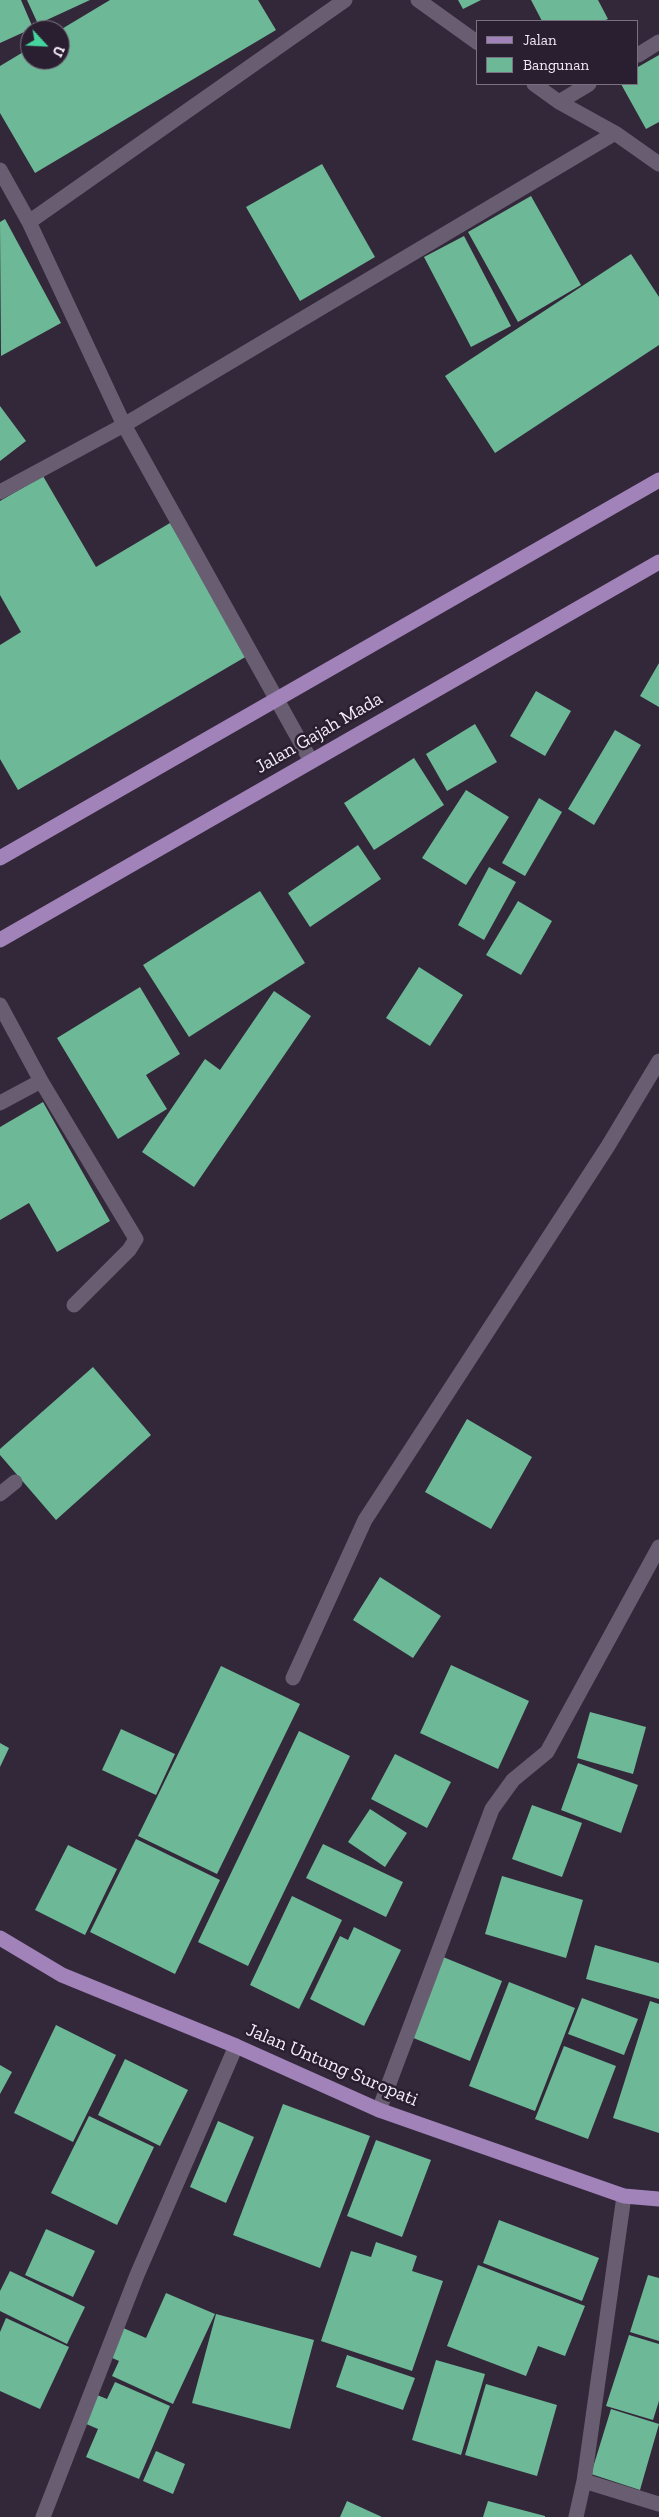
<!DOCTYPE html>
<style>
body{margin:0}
#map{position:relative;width:659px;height:2517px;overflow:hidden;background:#33283a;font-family:"Zilla Slab",serif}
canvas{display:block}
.legend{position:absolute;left:476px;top:20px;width:162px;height:65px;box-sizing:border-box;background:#291f30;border:1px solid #7a7180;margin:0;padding:6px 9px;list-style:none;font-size:15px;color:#f4edf9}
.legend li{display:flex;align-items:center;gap:10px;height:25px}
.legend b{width:25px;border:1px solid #7a7180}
.north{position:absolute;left:20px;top:20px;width:50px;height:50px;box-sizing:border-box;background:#291f30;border:1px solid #7a7180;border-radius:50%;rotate:115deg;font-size:14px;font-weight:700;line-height:20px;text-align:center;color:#f4edf9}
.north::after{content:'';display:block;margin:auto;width:18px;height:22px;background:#46d49e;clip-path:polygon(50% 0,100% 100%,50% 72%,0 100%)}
</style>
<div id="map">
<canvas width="659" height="2517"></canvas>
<ul class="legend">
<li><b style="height:6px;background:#a182b9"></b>Jalan</li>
<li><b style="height:14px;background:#6db997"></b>Bangunan</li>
</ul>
<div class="north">U</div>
</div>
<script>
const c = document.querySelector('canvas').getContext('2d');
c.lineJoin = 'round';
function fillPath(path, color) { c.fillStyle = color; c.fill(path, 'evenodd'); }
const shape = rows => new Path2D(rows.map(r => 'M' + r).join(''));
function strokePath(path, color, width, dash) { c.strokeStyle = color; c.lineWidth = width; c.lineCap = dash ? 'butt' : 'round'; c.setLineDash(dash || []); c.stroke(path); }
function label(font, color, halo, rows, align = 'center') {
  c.font = font + ' "Zilla Slab",serif'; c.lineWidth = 5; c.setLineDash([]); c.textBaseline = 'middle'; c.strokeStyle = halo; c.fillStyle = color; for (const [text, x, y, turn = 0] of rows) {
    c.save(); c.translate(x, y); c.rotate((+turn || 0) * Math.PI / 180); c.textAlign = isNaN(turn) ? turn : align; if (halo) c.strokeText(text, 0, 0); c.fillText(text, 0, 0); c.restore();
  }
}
fillPath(shape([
 [0,0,21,0,33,28,0,43],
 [27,0,90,0,38,24],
 [110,0,258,0,276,30,35,173,0,113,0,66,30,48,30,60,60,60,60,30],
 [458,0,481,0,463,9],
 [531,0,598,0,608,19,603,21,542,21],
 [659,55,659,122,646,129,621,84,638,84,638,67],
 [322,164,375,257,300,301,246,207],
 [531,196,581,285,518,322,468,232],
 [5,219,61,323,1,356,0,222],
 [464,236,511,326,471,347,424,257],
 [631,254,659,297,659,345,495,453,445,376],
 [0,406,26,441,0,461],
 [43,476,96,567,170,523,247,656,18,790,0,759,0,645,21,632,0,595,0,501],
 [659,663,659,707,640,696],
 [536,691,571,711,545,756,510,736],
 [475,724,497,762,447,791,426,754],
 [615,730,641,745,594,825,568,809],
 [414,758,444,805,374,850,344,803],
 [466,790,509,817,466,885,422,858],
 [539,798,562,812,525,876,502,863],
 [358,845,381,879,310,927,288,893],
 [489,867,516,882,484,940,458,925],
 [260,891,305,963,189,1037,143,965],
 [518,901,552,921,521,975,486,955],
 [419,967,463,995,430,1046,386,1018],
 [140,987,180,1054,146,1075,167,1109,118,1139,57,1038],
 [274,991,311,1016,194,1187,142,1152,205,1059,220,1070],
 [43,1102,110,1221,57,1252,29,1203,0,1220,0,1127],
 [93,1367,151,1435,56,1520,0,1455,0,1449],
 [467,1419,532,1457,491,1529,425,1492],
 [380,1577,441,1616,413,1658,353,1620],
 [451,1665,529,1701,498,1769,420,1733],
 [221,1666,300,1704,217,1874,138,1836],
 [590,1712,646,1727,633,1774,577,1758],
 [121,1729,175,1754,156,1795,102,1770],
 [299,1731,350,1756,248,1966,198,1942],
 [0,1743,9,1748,0,1767],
 [395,1754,451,1782,427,1828,371,1799],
 [578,1763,638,1785,621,1833,561,1810],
 [532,1805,582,1823,562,1877,512,1859],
 [370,1809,407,1833,385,1867,348,1842],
 [136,1839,220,1880,175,1974,90,1932],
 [323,1844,403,1882,386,1917,306,1878],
 [68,1845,117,1869,85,1935,35,1910],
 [502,1876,583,1900,566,1958,485,1934],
 [292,1896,342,1920,299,2009,250,1985],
 [354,1927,401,1950,364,2026,310,1999,340,1936,348,1940],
 [595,1945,659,1963,659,1999,586,1979],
 [443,1957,502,1981,470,2061,411,2037],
 [509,1982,575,2008,535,2111,469,2086],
 [582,1998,638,2019,624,2055,568,2034],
 [650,2001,659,2004,659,2133,613,2118],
 [56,2025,116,2055,73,2142,14,2113],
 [564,2046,616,2066,588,2139,535,2119],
 [125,2059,188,2090,160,2146,98,2115],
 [0,2065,12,2072,0,2094],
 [283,2104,370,2136,320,2268,233,2235],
 [89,2116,154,2147,117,2225,51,2193],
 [218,2121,254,2137,226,2203,190,2187],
 [376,2140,431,2160,402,2237,347,2216],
 [499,2220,599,2258,582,2301,483,2263],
 [46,2229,95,2251,73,2297,25,2275],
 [376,2242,417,2256,412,2271,443,2281,412,2371,321,2341,351,2251,371,2257],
 [478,2265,585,2306,565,2356,538,2346,526,2376,447,2346],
 [10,2271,85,2307,67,2344,0,2311,0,2291],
 [648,2275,659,2278,659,2341,630,2332],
 [166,2293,215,2314,173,2404,112,2376,119,2361,108,2356,121,2327,146,2338],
 [216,2314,314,2340,290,2429,192,2403],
 [6,2318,69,2347,40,2409,0,2391,0,2332],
 [629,2335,659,2344,659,2401,653,2420,606,2406],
 [347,2355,415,2378,403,2410,336,2387],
 [436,2360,485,2374,461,2455,412,2440],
 [115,2382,170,2406,139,2479,86,2457,98,2429,84,2423,97,2395,107,2399],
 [486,2384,557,2405,537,2476,465,2455],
 [611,2409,659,2424,640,2490,591,2474],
 [156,2451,185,2464,173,2494,143,2481],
 [347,2501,382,2517,340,2517],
 [488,2501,545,2516,545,2517,483,2517]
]), '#6db997');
strokePath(shape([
 [418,0,478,43],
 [638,55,659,42],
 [534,84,559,102,615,133,659,164],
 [559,102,589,84],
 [0,170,29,222,124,425,311,761],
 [29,222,345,0],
 [0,492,124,425,615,133],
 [0,1005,41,1081,136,1239,129,1250,74,1305],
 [0,1103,41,1081],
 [0,1494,15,1482],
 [293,1678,365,1520,608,1146,659,1061],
 [379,2110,492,1809,513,1780,547,1752,659,1547],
 [584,2481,659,2504],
 [43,2517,137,2275,236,2046],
 [576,2517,584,2481,624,2196]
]), '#695d72', 15);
strokePath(shape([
 [0,858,659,480],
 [0,940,659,562],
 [0,1938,62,1975,236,2046,379,2110,624,2196,659,2199]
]), '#a182b9', 15);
label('19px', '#f4edf9', '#291f30', [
 ["Jalan Gajah Mada",319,733,-30],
 ["Jalan Untung Suropati",332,2065,23]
]);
</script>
